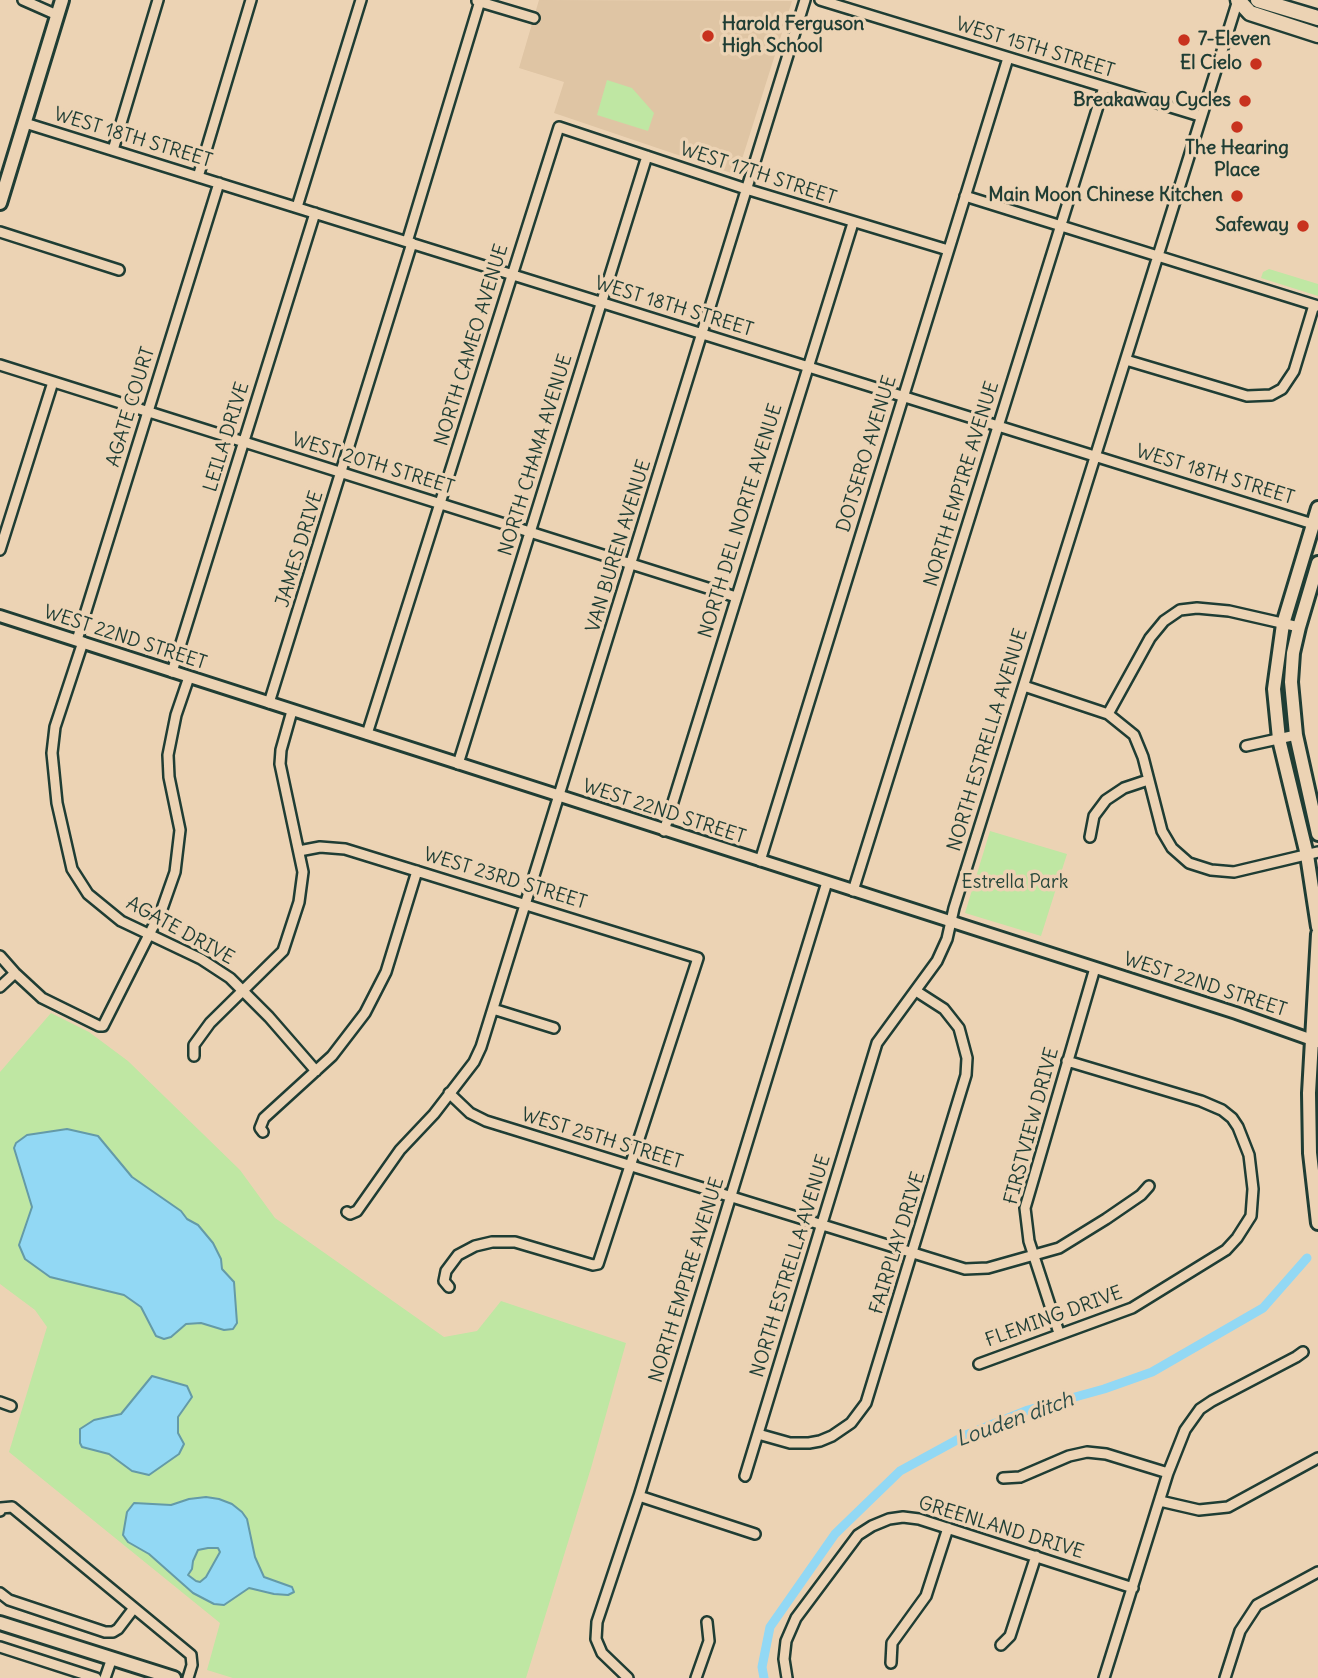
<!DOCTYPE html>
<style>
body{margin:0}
canvas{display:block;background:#ecd3b4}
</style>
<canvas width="1318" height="1678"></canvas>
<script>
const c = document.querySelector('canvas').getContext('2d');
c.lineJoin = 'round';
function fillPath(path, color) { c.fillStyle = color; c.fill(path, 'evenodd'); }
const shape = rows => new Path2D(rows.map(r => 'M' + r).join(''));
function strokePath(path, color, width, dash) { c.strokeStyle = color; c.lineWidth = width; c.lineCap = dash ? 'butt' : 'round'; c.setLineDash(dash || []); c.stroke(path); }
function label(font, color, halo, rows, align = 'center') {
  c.font = font + ' Delius,sans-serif'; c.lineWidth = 7; c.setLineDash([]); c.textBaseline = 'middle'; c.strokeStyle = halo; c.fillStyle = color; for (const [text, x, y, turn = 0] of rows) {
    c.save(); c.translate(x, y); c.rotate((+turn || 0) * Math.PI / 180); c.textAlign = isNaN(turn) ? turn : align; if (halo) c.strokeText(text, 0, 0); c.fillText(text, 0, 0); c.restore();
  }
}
fillPath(shape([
 [539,0,792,1,737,175,554,113,564,82,519,68]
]), '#dfc5a4');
fillPath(shape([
 [607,80,632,88,654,113,648,131,597,115],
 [1269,269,1318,284,1318,296,1261,278,1263,272],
 [990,831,1067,854,1041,936,965,913],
 [51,1013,89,1032,128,1061,240,1170,275,1218,444,1337,477,1331,501,1301,626,1343,591,1468,526,1678,233,1678,207,1670,220,1623,9,1452,47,1327,35,1310,0,1284,0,1072]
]), '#bfe7a3');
const water = shape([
 [67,1129,98,1136,132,1177,181,1211,187,1219,198,1225,213,1243,221,1259,222,1269,234,1282,237,1323,233,1329,224,1330,201,1323,186,1324,171,1337,164,1339,156,1336,141,1307,124,1295,50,1277,25,1259,19,1245,32,1207,14,1148,16,1143,27,1135,67,1129],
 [152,1376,187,1386,192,1397,178,1417,178,1433,184,1444,179,1454,149,1475,132,1471,109,1454,82,1447,80,1443,80,1429,94,1420,121,1414,152,1376],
 [206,1497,219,1499,232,1504,242,1512,247,1519,255,1557,264,1577,292,1587,294,1592,288,1595,274,1594,249,1588,224,1605,214,1604,193,1593,149,1554,128,1542,123,1535,127,1512,134,1503,171,1505,189,1499,206,1497],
 [208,1548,218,1548,220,1552,206,1577,200,1582,196,1581,188,1575,192,1569,193,1561,198,1550,208,1548]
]);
fillPath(water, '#92d8f4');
strokePath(water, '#649aa7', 2);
strokePath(shape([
 [764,1678,762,1667,770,1627,835,1534,900,1471,966,1435,1028,1410,1104,1389,1152,1372,1263,1308,1307,1258]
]), '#92d8f4', 9);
const minor = shape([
 [23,0,57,15],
 [820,0,1200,116],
 [477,1,534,18],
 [25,123,1316,525],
 [113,150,158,0],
 [198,177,251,0],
 [965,196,1318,306],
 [297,207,361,0],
 [0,232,119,270],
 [407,242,480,1],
 [1126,360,1247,396,1271,395,1282,389,1294,371,1314,305],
 [0,365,736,597],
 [0,550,53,382],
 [77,640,219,183],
 [83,642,55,727,52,753,57,803,72,869,88,894,121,921,201,959,230,978,269,1017,316,1071],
 [172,672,315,213],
 [1024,686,1108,714,1134,735,1143,757,1162,831,1172,848,1189,863,1211,870,1234,872,1318,852],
 [269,703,412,243],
 [1108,714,1150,638,1164,621,1180,610,1197,608,1229,611,1299,627],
 [367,734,559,127,746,189,948,250],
 [1246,746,1296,735],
 [458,764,647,156],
 [664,831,853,223],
 [1090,837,1094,816,1106,800,1124,788,1148,780],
 [299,851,320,847,345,849,698,958,598,1264,593,1265,515,1242,492,1242,475,1246,458,1255,446,1271,444,1281,449,1287],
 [760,861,1008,58],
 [853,891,1104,87],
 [0,956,15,973,42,998,99,1026,103,1026,162,909,175,872,180,830,169,777,168,755,176,715,189,677],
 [0,987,15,973],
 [493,1009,554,1028],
 [194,1056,194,1045,210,1023,283,951,299,902,303,872,280,764,281,750,292,711],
 [449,1093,470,1113,486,1121,965,1269,988,1268,1059,1248,1106,1219,1141,1195,1149,1186],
 [263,1132,260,1128,264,1118,332,1056,365,1013,386,972,417,871],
 [347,1212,350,1214,357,1211,400,1150,434,1114,474,1062,481,1047,805,0],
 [1059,1333,1029,1241,1025,1208,1095,968],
 [979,1364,1132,1308,1226,1250,1237,1238,1251,1216,1253,1189,1249,1155,1238,1127,1232,1118,1222,1110,1201,1101,1067,1061],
 [0,1402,11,1406],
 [758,1434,790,1443,809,1443,820,1441,832,1436,851,1423,866,1403,966,1075,967,1058,959,1028,944,1009,916,991],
 [745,1476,877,1043,937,961,947,939,954,908,1238,0],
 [1003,1478,1020,1477,1069,1456,1087,1452,1106,1454,1168,1473],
 [639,1496,755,1534],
 [1160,1501,1199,1510,1228,1507,1318,1458],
 [0,1511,1,1508,12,1507,191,1655,192,1665,188,1678],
 [0,1593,9,1600,105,1632,113,1632,118,1629,134,1608],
 [1001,1645,1010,1636,1036,1556],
 [0,1647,96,1678],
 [891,1663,892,1643,926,1596,948,1528],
 [105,1678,112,1658],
 [628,1678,602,1653,596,1639,597,1622,639,1496,827,882],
 [696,1678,709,1641,707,1622],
 [787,1678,784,1659,786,1641,796,1618,858,1535,872,1526,889,1519,903,1517,919,1519,1133,1588],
 [1104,1678,1168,1473,1185,1430,1200,1409,1212,1401,1296,1357,1303,1352],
 [1225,1678,1240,1631,1257,1605,1318,1572]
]);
const tertiary = shape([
 [0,616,1236,1013,1318,1042]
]);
const secondary = shape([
 [0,203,62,0],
 [1318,508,1283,624,1274,689,1279,739,1307,855,1318,927],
 [1318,563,1299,627,1293,653,1291,682,1296,735,1318,834],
 [1318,934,1309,1093,1310,1153,1318,1223],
 [0,1623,174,1678]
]);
const trunk = shape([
 [1238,0,1250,13,1318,35],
 [1258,0,1318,18]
]);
strokePath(minor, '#1f3d34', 14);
strokePath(tertiary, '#1f3d34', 16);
strokePath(secondary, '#1f3d34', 18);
strokePath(trunk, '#1f3d34', 19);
strokePath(minor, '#ecd3b4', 9);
strokePath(tertiary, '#ecd3b4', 10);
strokePath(secondary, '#ecd3b4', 12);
strokePath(trunk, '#ecd3b4', 14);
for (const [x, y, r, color] of [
 [708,36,7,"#c8321e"],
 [1184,40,7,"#c8321e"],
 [1256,64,7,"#c8321e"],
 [1245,101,7,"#c8321e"],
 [1237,127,7,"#c8321e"],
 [1237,196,7,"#c8321e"],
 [1303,226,7,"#c8321e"]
]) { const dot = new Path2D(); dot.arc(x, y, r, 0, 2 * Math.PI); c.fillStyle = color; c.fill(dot); strokePath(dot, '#ecd3b4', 2.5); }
label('bold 19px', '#1f3d34', '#ecd3b4', [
 ["Harold Ferguson",722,25,"left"],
 ["High School",722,47,"left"],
 ["7-Eleven",1198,40,"left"],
 ["El Cielo",1242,64],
 ["Breakaway Cycles",1231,101],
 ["The Hearing",1237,149,"center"],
 ["Place",1237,171,"center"],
 ["Main Moon Chinese Kitchen",1223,196],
 ["Safeway",1289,226]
], 'right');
label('19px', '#1f3d34', '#ecd3b4', [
 ["WEST 15TH STREET",1035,48,17],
 ["WEST 18TH STREET",133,138,17],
 ["WEST 17TH STREET",758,174,18],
 ["WEST 18TH STREET",674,307,17],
 ["NORTH CAMEO AVENUE",472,345,-73],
 ["AGATE COURT",131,407,-73],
 ["LEILA DRIVE",227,437,-73],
 ["DOTSERO AVENUE",867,454,-73],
 ["NORTH CHAMA AVENUE",536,455,-73],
 ["WEST 20TH STREET",373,464,17],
 ["WEST 18TH STREET",1215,475,17],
 ["NORTH EMPIRE AVENUE",962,484,-73],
 ["NORTH DEL NORTE AVENUE",741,521,-73],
 ["VAN BUREN AVENUE",619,546,-73],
 ["JAMES DRIVE",300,549,-73],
 ["WEST 22ND STREET",125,638,18],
 ["NORTH ESTRELLA AVENUE",988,740,-73],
 ["WEST 22ND STREET",664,812,18],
 ["WEST 23RD STREET",505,879,17],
 ["AGATE DRIVE",180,931,29],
 ["WEST 22ND STREET",1205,985,18],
 ["FIRSTVIEW DRIVE",1032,1126,-75],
 ["WEST 25TH STREET",602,1139,17],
 ["FAIRPLAY DRIVE",898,1243,-73],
 ["NORTH ESTRELLA AVENUE",791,1266,-73],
 ["NORTH EMPIRE AVENUE",687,1280,-73],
 ["FLEMING DRIVE",1054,1317,-20],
 ["GREENLAND DRIVE",1001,1528,17]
]);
label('19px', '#27463a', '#ecd3b4', [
 ["Estrella Park",1015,883]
]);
label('italic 21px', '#2a4c47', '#ecd3b4', [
 ["Louden ditch",1015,1420,-20]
]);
</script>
